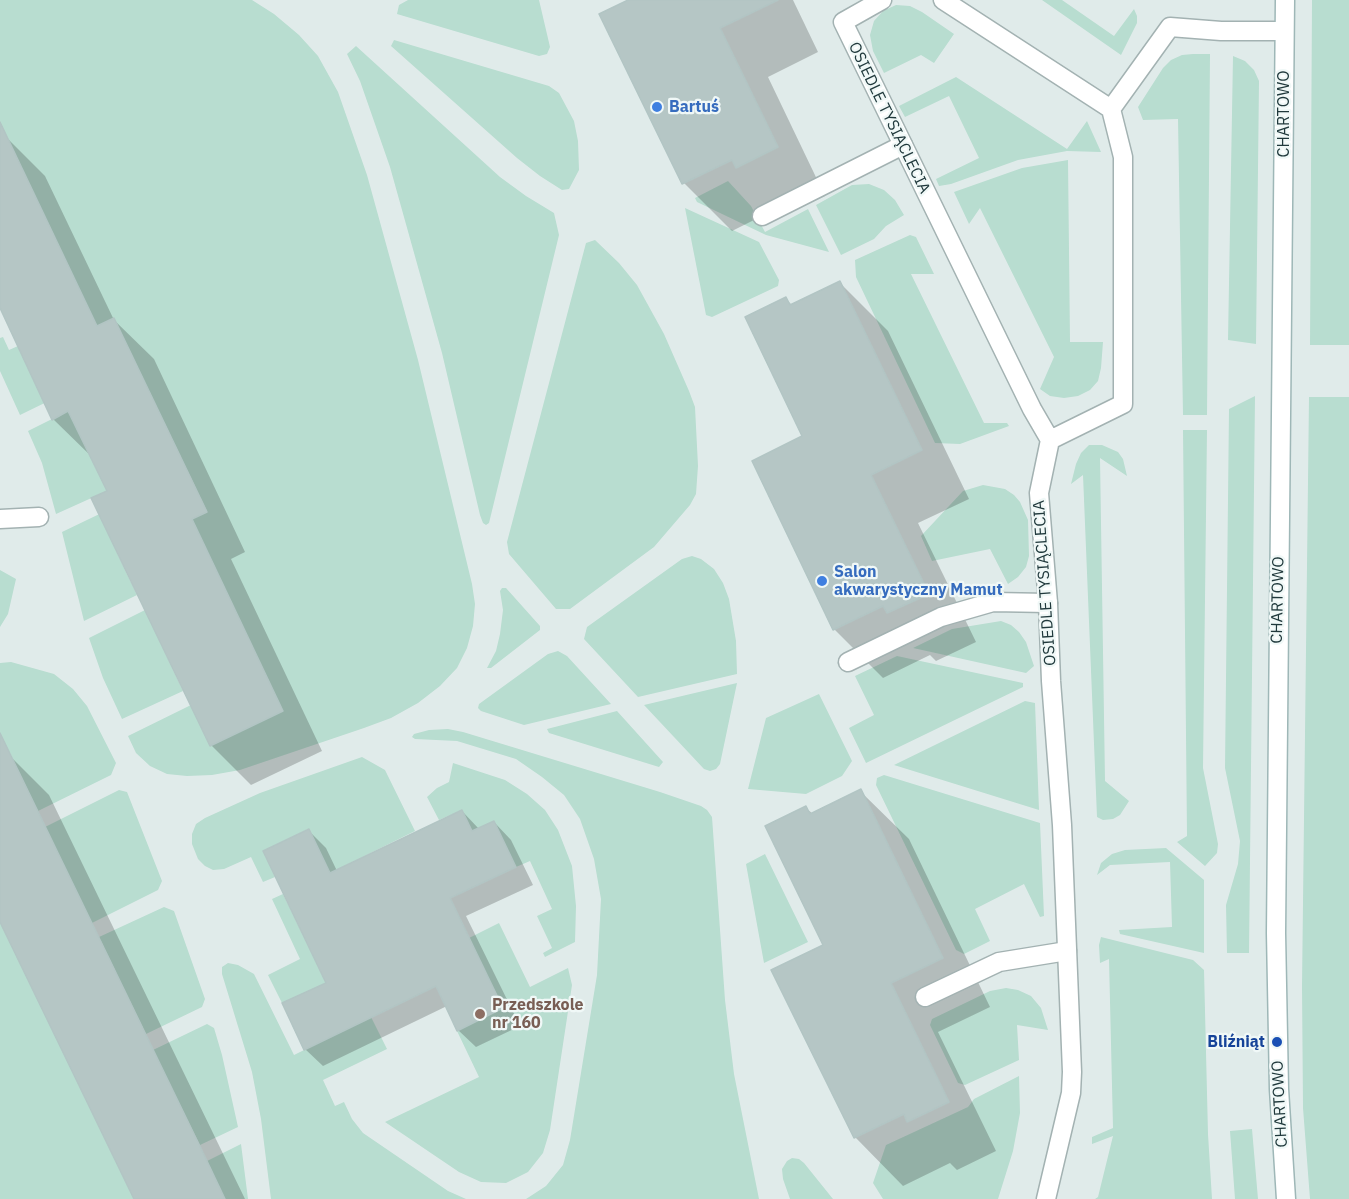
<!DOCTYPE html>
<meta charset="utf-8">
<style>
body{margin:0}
canvas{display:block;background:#e0ebea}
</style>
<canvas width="1349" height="1199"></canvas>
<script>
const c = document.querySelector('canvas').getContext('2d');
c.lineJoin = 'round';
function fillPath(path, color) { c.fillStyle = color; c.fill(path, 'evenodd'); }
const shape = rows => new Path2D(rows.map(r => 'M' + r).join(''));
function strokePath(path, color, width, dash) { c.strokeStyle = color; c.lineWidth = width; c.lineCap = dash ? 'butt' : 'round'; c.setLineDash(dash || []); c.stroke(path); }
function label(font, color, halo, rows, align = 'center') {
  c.font = font + ' "IBM Plex Sans",sans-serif'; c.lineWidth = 4.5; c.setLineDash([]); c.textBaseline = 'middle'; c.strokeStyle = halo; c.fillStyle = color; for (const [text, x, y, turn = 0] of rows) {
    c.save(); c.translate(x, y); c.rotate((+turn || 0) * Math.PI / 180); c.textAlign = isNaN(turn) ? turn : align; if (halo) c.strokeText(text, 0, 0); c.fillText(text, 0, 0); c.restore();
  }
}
fillPath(shape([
 [0,0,252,0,274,14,299,35,318,56,338,92,367,175,418,360,472,584,475,604,473,626,467,648,457,668,440,686,418,703,391,718,364,728,240,770,212,775,187,776,167,774,150,766,136,753,128,736,191,705,210,746,283,711,192,519,207,511,114,318,97,326,6,135,0,137],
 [408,0,539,0,550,47,547,54,539,56,397,14,399,5],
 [1042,0,1062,0,1114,36,1134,9,1137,16,1137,23,1121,55],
 [1312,0,1349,0,1349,345,1310,345],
 [896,5,910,6,922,12,954,34,934,63,921,55,884,73,873,51,870,35,874,21,883,11],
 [394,40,549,86,559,93,574,121,578,141,579,170,569,189,562,190,540,176,517,158,391,46],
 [356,46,500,177,526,196,554,213,559,235,489,523,486,525,483,523,480,515,442,353,390,167,360,81,347,54],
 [1193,54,1210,54,1207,415,1183,415,1178,119,1143,120,1138,107,1163,68,1171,60,1182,55],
 [1233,56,1245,61,1254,70,1259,81,1256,344,1228,340],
 [956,77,1067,149,1087,121,1101,152,1067,151,1018,160,951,184,939,186,936,179,979,158,949,96,905,117,899,106],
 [1068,160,1070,342,1103,342,1101,368,1098,381,1090,390,1078,396,1064,398,1050,396,1040,389,1054,357,980,208,969,224,954,192,1022,168],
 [728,181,751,206,765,232,808,209,829,252,766,235,697,202,695,198],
 [869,184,884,190,895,200,904,215,886,226,874,239,841,255,816,205,852,185],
 [685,208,759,242,779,280,778,286,712,317,706,315],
 [910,235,916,237,934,274,911,274,984,423,1007,423,1009,426,960,444,935,443,856,277,855,260],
 [595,240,619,263,637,285,664,334,689,391,695,407,698,466,696,494,690,505,654,547,570,609,556,609,509,554,507,542,586,243],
 [3,337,9,350,18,346,26,363,61,395,20,415,0,371,0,338],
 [1255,396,1249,953,1227,953,1226,905,1238,864,1240,841,1225,768,1229,409],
 [1309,397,1349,397,1349,1199,1310,1199,1303,1108,1302,986],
 [68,411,107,491,56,514,42,463,28,431],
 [1183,430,1207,430,1203,768,1218,844,1217,853,1205,866,1177,842,1187,836],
 [1089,445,1102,445,1118,452,1123,459,1127,476,1100,458,1105,781,1129,801,1120,815,1113,819,1103,820,1097,817,1083,475,1071,484,1076,464,1081,453],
 [983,485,1005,489,1014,495,1020,502,1028,520,1029,556,1026,567,1018,577,1008,584,990,549,932,561,921,536,963,491],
 [114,507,117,553,137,595,84,621,62,532],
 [692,556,701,559,714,569,723,583,729,599,736,641,737,674,638,697,584,639,587,627,682,559],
 [0,570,16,579,8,614,0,627],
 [502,588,506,588,540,626,540,630,491,668,487,668,496,651,500,634,503,610,500,591],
 [145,610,183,691,122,719,103,678,89,638],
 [1001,621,1011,625,1019,632,1026,642,1034,666,1026,673,913,648,952,629],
 [558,651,567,656,611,704,524,725,481,711,478,708,479,704,548,654],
 [897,656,1023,683,1023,687,866,763,849,728,874,715,855,676],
 [11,662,54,674,73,689,87,706,116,763,111,775,38,811,10,753,0,758,0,663],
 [737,683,720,764,716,769,710,771,704,769,644,705],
 [819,694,852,761,842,776,806,794,748,789,766,718],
 [1025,701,1035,703,1039,810,894,765],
 [617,711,663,762,659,767,549,733,547,729],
 [448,729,463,732,660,792,701,806,707,810,712,817,725,1000,734,1074,759,1199,526,1199,546,1186,563,1165,570,1140,597,975,601,899,594,859,580,819,564,795,542,777,516,759,457,741,415,739,412,737,414,734,429,730],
 [362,757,385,770,415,831,330,873,308,829,263,851,275,877,263,882,251,857,224,869,213,870,205,866,198,859,192,844,192,834,196,824,205,818,260,793],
 [453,763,505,780,527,794,545,810,558,830,572,866,576,906,575,942,545,957,543,953,552,948,537,916,552,909,530,861,516,867,494,821,472,831,462,810,439,820,427,797,437,788,449,782],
 [884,775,1040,823,1044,916,1040,917,1024,884,975,909,990,941,964,954,956,950,876,785,877,778],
 [119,790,127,792,162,881,158,890,92,923,45,827],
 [1166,848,1204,880,1204,953,1120,934,1119,930,1172,927,1170,862,1110,865,1097,875,1101,863,1112,854,1125,850],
 [765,854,808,942,764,963,746,864],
 [283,894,326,983,282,1003,268,975,300,959,272,899],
 [164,907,174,911,205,999,202,1007,146,1034,99,937],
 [0,922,134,1199,0,1199],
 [499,923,530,987,568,968,572,985,550,1130,543,1153,528,1172,506,1183,481,1182,459,1172,385,1122,479,1077,457,1031,503,1008,469,938],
 [1101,937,1193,960,1204,970,1208,1134,1212,1199,1095,1199,1098,1197,1113,1136,1092,1144,1092,1137,1113,1128,1109,959,1100,963,1099,945],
 [228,963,238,965,254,974,294,1055,371,1017,387,1049,323,1080,335,1106,344,1102,352,1119,363,1133,448,1191,466,1199,271,1199,261,1119,252,1072,222,974,222,967],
 [1006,988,1018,990,1031,996,1041,1008,1048,1030,1017,1025,1019,1060,965,1085,958,1083,930,1025,932,1019,990,991],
 [207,1024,214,1028,222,1055,238,1127,200,1145,153,1050],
 [1019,1076,1020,1113,1013,1151,998,1199,883,1199,873,1183,886,1145,968,1107,974,1099],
 [1252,1129,1258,1199,1235,1199,1230,1131],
 [241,1144,248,1199,225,1199,207,1161],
 [792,1158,799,1159,804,1163,833,1199,790,1199,783,1179,782,1169,787,1161]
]), '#b8ddd0');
fillPath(shape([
 [632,0,793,0,818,52,768,77,825,196,785,215,778,208,732,231,684,183],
 [0,122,7,138,45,176,114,320,154,359,245,552,231,559,322,751,251,785,211,745,109,491,93,458,53,419,0,307],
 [840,283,888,331,969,499,918,523,976,642,936,661,930,655,883,678,834,629,804,437,786,299,793,306],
 [9,755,49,795,245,1199,136,1199,0,919,0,759],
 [860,791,909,839,990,1007,938,1032,996,1151,957,1170,950,1163,903,1186,855,1137,825,945,806,808,813,814],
 [462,811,479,829,494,822,511,840,533,885,466,916,520,1026,476,1047,458,1030,447,1006,323,1066,305,1049,328,983,309,831,326,848,337,871]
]), '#0003');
const building = shape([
 [628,0,778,0,720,28,778,147,736,168,732,160,682,184,599,14,628,0],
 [0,122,97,326,114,318,207,512,192,519,283,711,210,746,91,498,107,491,68,411,52,420,0,308,0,122],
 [840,281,922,450,871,475,929,594,887,613,883,606,833,630,752,461,802,436,745,317,786,297,790,305,840,281],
 [0,733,207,1161,225,1199,134,1199,0,922,0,733],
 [861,789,943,958,891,983,949,1102,907,1122,904,1114,854,1138,771,970,823,945,765,826,806,806,810,814,861,789],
 [462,810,472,831,494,821,516,867,450,898,503,1008,457,1031,436,986,304,1050,282,1003,326,983,263,851,309,829,330,873,462,810]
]);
fillPath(building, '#b5c6c5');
strokePath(building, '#b2c5c4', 1.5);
const lane = shape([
 [762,216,903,145],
 [848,662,941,617,993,602,1048,603],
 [925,997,999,962,1067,951]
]);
const street = shape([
 [882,0,843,22,1032,409,1050,440,1039,493,1048,603,1051,681,1062,825,1072,1072,1071,1093,1046,1199],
 [943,0,1111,109],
 [1050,440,1123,404,1123,157,1111,109,1170,27,1221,31,1284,31],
 [0,519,39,517]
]);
const secondary = shape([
 [1285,0,1276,933,1279,1089,1286,1199]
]);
strokePath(lane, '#a3b2b2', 21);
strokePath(street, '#a3b2b2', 21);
strokePath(secondary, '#9eb7b7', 21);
strokePath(lane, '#fff', 18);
strokePath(street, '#fff', 18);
strokePath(secondary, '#fff', 18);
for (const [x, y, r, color] of [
 [657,107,6,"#3f7fe0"],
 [822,581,6,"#3f7fe0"],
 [480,1014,6,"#8d6e63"],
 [1277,1042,6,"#1a4fb4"]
]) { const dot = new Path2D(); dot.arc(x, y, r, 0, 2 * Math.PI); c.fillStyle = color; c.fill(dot); strokePath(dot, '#f0f8f7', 2); }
label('bold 16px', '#366cbe', '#f0f8f7', [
 ["Bartuś",669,107],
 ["Salon",834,572],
 ["akwarystyczny Mamut",834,590]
], 'left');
label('16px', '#20393c', '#f0f8f7', [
 ["CHARTOWO",1284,114,-90],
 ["OSIEDLE TYSIĄCLECIA",889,118,64],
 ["OSIEDLE TYSIĄCLECIA",1045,583,-94],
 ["CHARTOWO",1278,600,-89],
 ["CHARTOWO",1280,1104,-93]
]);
label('bold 16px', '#785e54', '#f0f8f7', [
 ["Przedszkole",492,1005],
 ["nr 160",492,1023]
], 'left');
label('bold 16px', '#164399', '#f0f8f7', [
 ["Bliźniąt",1265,1042]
], 'right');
</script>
